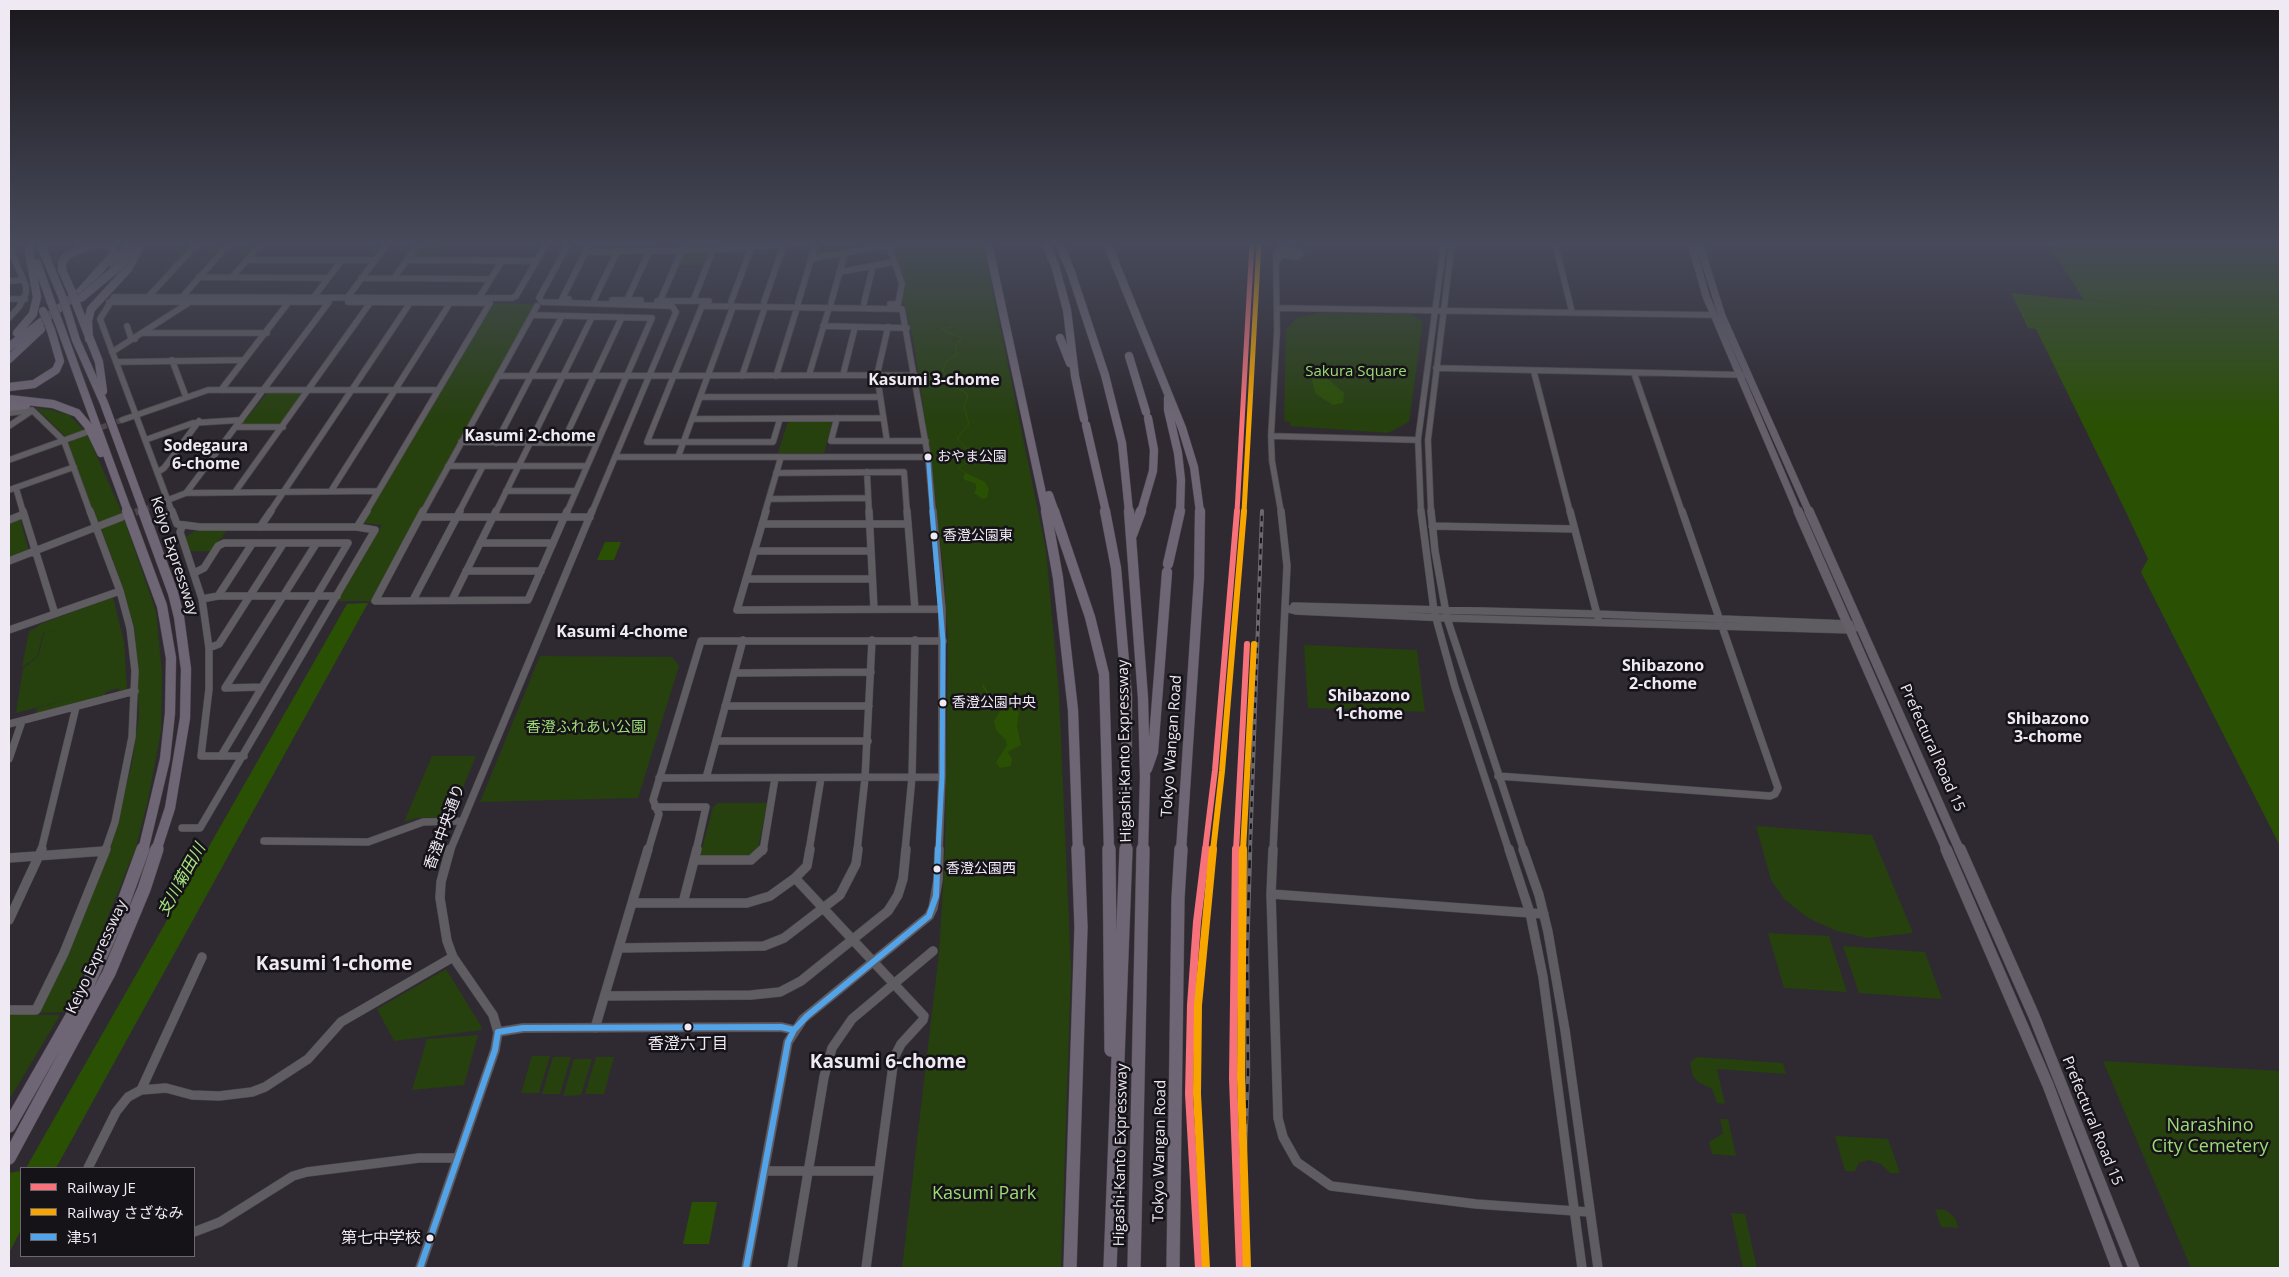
<!DOCTYPE html>
<meta charset="utf-8">
<style>
body{margin:0}
#map{position:relative;width:2289px;height:1277px;overflow:hidden;background:#2f2a32;font-family:"Open Sans","Noto Sans JP",sans-serif}
canvas{display:block}
.frame{position:absolute;inset:0;border:10px solid #efe9f3;pointer-events:none}
.legend{position:absolute;left:20px;top:1167px;width:175px;height:90px;box-sizing:border-box;background:#151218;border:1px solid #6c6870;margin:0;padding:6px 9px;list-style:none;font-size:15px;color:#efe9f3}
.legend li{display:flex;align-items:center;gap:10px;height:25px}
.legend b{width:25px;border:1px solid #6c6870}
</style>
<div id="map">
<canvas width="2289" height="1277"></canvas>
<div class="frame"></div>
<ul class="legend">
<li><b style="height:6px;background:#f7727b"></b>Railway JE</li>
<li><b style="height:6px;background:#f7a600"></b>Railway さざなみ</li>
<li><b style="height:6px;background:#53a3e8"></b>津51</li>
</ul>
</div>
<script>
const c = document.querySelector('canvas').getContext('2d');
c.lineJoin = 'round';
function fillPath(path, color) { c.fillStyle = color; c.fill(path, 'evenodd'); }
const shape = rows => new Path2D(rows.map(r => 'M' + r).join(''));
function strokePath(path, color, width, dash) { c.strokeStyle = color; c.lineWidth = width; c.lineCap = dash ? 'butt' : 'round'; c.setLineDash(dash || []); c.stroke(path); }
function label(font, color, halo, rows, align = 'center') {
  c.font = font + ' "Open Sans","Noto Sans JP",sans-serif'; c.lineWidth = 5; c.setLineDash([]); c.textBaseline = 'middle'; c.strokeStyle = halo; c.fillStyle = color; for (const [text, x, y, turn = 0] of rows) {
    c.save(); c.translate(x, y); c.rotate((+turn || 0) * Math.PI / 180); c.textAlign = isNaN(turn) ? turn : align; if (halo) c.strokeText(text, 0, 0); c.fillText(text, 0, 0); c.restore();
  }
}
fillPath(shape([
 [891,243,983,243,1046,550,1059,694,1071,971,1061,1268,902,1268,939,953,945,852,948,643,944,576,933,476,914,344,905,306,901,301,904,285],
 [421,244,443,244,432,259,411,258],
 [710,251,706,265,678,265,683,253],
 [493,303,536,304,371,601,338,601,382,525,363,523],
 [1319,313,1411,314,1423,322,1409,422,1388,433,1290,426,1290,422,1284,421,1286,330,1296,318],
 [268,392,303,393,282,424,241,425],
 [36,408,52,410,69,415,85,431,65,436],
 [788,421,829,421,832,423,824,453,778,453],
 [87,434,123,515,99,523,88,500,68,443],
 [20,518,29,552,9,559,9,522],
 [124,519,156,611,162,673,161,731,148,800,136,847,95,949,65,1012,38,1013,60,969,109,854,132,763,139,716,135,631,123,588,101,528],
 [227,530,212,551,190,551,184,538,195,531],
 [113,597,124,642,127,689,119,691,119,688,105,692,105,695,36,714,37,708,74,698,16,713,23,668,38,657,44,633,64,628,43,633,37,657,22,667,29,631,38,627,38,625],
 [1304,645,1417,650,1425,712,1357,709,1354,676,1356,709,1308,708],
 [540,656,672,657,679,666,638,798,480,802],
 [432,756,476,756,452,814,447,817,417,818,404,822],
 [718,803,767,803,758,849,748,856,700,856,713,807],
 [1756,826,1872,835,1913,933,1868,938,1837,931,1808,918,1785,900,1771,880],
 [1768,933,1829,936,1847,992,1784,988],
 [1843,946,1925,952,1942,999,1859,993],
 [446,969,481,1026,482,1030,394,1041,377,1009],
 [9,1015,60,1015,9,1100],
 [478,1035,464,1085,412,1090,427,1039],
 [532,1056,550,1056,539,1093,521,1093],
 [553,1057,571,1057,560,1094,542,1094],
 [596,1057,614,1057,604,1094,585,1094],
 [1696,1057,1783,1063,1786,1074,1717,1069,1725,1104,1717,1103,1712,1089,1698,1082,1693,1076,1690,1063],
 [574,1059,592,1059,581,1095,563,1096],
 [2103,1061,2280,1071,2280,1268,2191,1268],
 [1720,1119,1728,1119,1736,1156,1712,1154,1709,1142,1723,1133],
 [1835,1136,1888,1139,1900,1173,1890,1173,1881,1164,1869,1160,1859,1163,1855,1171,1845,1171],
 [1935,1209,1946,1210,1955,1218,1959,1228,1941,1227],
 [1731,1213,1745,1214,1757,1268,1743,1268]
]), '#26400e');
fillPath(shape([
 [2047,243,2280,243,2280,846,2141,572,2148,559,2124,508,2036,329,2028,328,2011,293,2221,314,2084,300],
 [1321,377,1329,380,1344,393,1343,403,1333,405,1316,394,1312,382,1313,379],
 [966,473,985,482,989,489,987,498,982,499,974,493,976,490,976,484,965,480,963,477],
 [605,542,621,542,614,560,597,560],
 [368,603,56,1168,26,1168,347,604],
 [1010,706,1016,708,1019,713,1017,726,1021,745,1008,752,1012,759,1011,766,1000,768,996,762,1007,745,1006,740,996,730,994,721,1000,711],
 [21,1171,21,1230,9,1253,9,1173],
 [692,1202,717,1202,709,1244,683,1244]
]), '#2a5004');
strokePath(shape([
 [953,327,941,329,962,338,955,346,958,354,946,362,943,370,951,386,964,391,968,396,964,407,969,424,957,438,974,457,959,468,967,475]
]), '#2a5004', 1);
strokePath(shape([
 [983,686,991,698,1006,708]
]), '#2a5004', 2);
strokePath(shape([
 [94,430,122,420],
 [136,512,155,505]
]), '#4c474f', 5.5, [5.5, 2.5]);
strokePath(shape([
 [125,516,139,511]
]), '#4c474f', 7, [7, 4]);
const minorFar2 = shape([
 [569,243,539,298,542,302,672,306,676,312,592,512],
 [888,243,902,284,898,304,890,304],
 [1555,243,1572,312],
 [1280,249,1297,250,1301,253,1297,257,1281,255,1276,262,1276,252,1280,249],
 [586,252,713,250,798,243],
 [811,259,889,245],
 [248,260,375,260],
 [407,260,536,261],
 [1276,262,1277,331,1271,436,1272,461,1281,512],
 [839,272,894,262],
 [199,277,328,278],
 [232,277,262,243],
 [361,278,491,279],
 [394,278,419,243],
 [9,281,23,280],
 [148,297,198,243],
 [182,297,230,243],
 [313,298,342,260],
 [347,298,388,243],
 [479,298,502,261],
 [9,299,25,299],
 [569,299,562,299,590,243],
 [594,300,617,252],
 [612,300,641,300],
 [627,300,649,252],
 [657,301,709,301],
 [660,301,685,243],
 [693,301,713,250],
 [109,302,327,302],
 [348,302,490,303,366,512],
 [731,302,753,243],
 [764,302,784,244],
 [798,303,816,243],
 [831,303,845,253],
 [864,303,873,266],
 [1277,308,1714,315],
 [532,315,652,318,567,512],
 [532,315,537,306],
 [9,318,19,307,26,293,26,286,13,256,12,243],
 [127,326,131,338,135,339],
 [823,326,907,328],
 [144,333,267,333],
 [112,352,190,302],
 [172,360,186,397],
 [116,362,244,360],
 [1436,368,1748,375],
 [1534,372,1570,512],
 [1634,373,1682,512],
 [809,375,829,308],
 [843,375,855,327],
 [498,376,915,375],
 [742,376,765,307],
 [776,376,797,308],
 [221,390,288,303],
 [700,397,880,397],
 [9,413,32,410,64,441,90,512],
 [837,418,831,441,926,441],
 [692,419,883,418],
 [780,419,773,442,647,442,702,306,902,309,928,457,933,512],
 [122,420,208,390,438,390],
 [9,426,30,412],
 [236,427,283,427],
 [1271,436,1418,440],
 [145,440,193,423,241,420],
 [887,441,877,375,888,327],
 [461,442,597,443],
 [563,442,622,317],
 [496,443,562,316],
 [615,457,928,457],
 [678,457,733,307],
 [9,460,87,432],
 [448,466,587,466],
 [158,472,164,468,199,421],
 [867,472,869,512],
 [776,473,904,472,907,512],
 [16,488,23,512],
 [9,490,74,467],
 [331,491,450,303],
 [506,491,576,491],
 [235,492,370,303],
 [186,493,329,302],
 [769,499,868,498],
 [155,505,186,493,378,491],
 [172,512,100,319,114,297,512,298,516,296,547,243],
 [270,512,410,303],
 [423,512,532,315],
 [459,512,483,466],
 [496,512,592,317],
 [765,512,781,457],
 [1421,512,1418,440,1444,243],
 [1431,512,1428,440,1452,243]
]);
const minorFar1 = shape([
 [23,511,55,614],
 [90,511,120,591,130,628,135,671,132,737,115,822,105,851],
 [172,511,177,524,200,527,357,527,375,530,200,828,182,828],
 [423,511,375,601,528,600,567,511],
 [766,511,737,610,942,609],
 [869,511,874,609],
 [907,511,915,609],
 [933,511,942,609,942,777,939,851],
 [1421,511,1434,611,1455,687,1509,851],
 [1431,511,1435,551,1447,618,1524,851],
 [1570,511,1598,618],
 [420,517,590,517],
 [9,520,24,514],
 [762,524,908,524],
 [1432,526,1574,529],
 [182,527,180,532,202,599,209,648,209,689,201,756,244,756],
 [260,527,271,511],
 [357,527,367,511],
 [480,543,553,543],
 [754,551,871,551],
 [9,561,122,517],
 [466,571,541,571],
 [194,573,204,568,218,546,224,543,348,543,221,756],
 [746,579,872,579],
 [218,596,252,544],
 [202,599,218,596,337,596],
 [413,600,460,511],
 [452,600,496,511],
 [1294,606,1597,614,1850,624],
 [1285,608,1296,611,1447,618,1850,630,1860,626],
 [9,630,120,591],
 [209,648,219,644,283,544],
 [735,673,871,672],
 [262,687,225,688,316,544],
 [725,706,869,706],
 [9,724,135,691],
 [716,741,868,741],
 [9,759,22,721],
 [1498,776,1770,796,1775,794,1778,788,1682,511],
 [659,778,942,777],
 [706,778,743,640],
 [655,807,706,807,696,851],
 [264,841,368,842,423,822,462,821],
 [41,851,76,707],
 [450,851,592,511],
 [648,851,659,814,653,800,701,641,943,641],
 [763,851,775,778],
 [809,851,821,778],
 [857,851,865,778,872,640],
 [905,851,912,777,915,640],
 [1273,851,1287,566,1281,511]
]);
const minor = shape([
 [1273,849,1271,894,1278,1118,1283,1137,1297,1162,1331,1186,1476,1204,1589,1212],
 [1509,849,1530,913,1543,977,1582,1268],
 [1523,849,1539,895,1548,932,1565,1030,1598,1268],
 [9,858,105,851],
 [694,860,751,860,763,849],
 [795,878,924,1016,923,1020,901,1044,894,1058,866,1268],
 [1271,894,1544,914],
 [633,903,747,903,770,896,795,878,807,866,810,849],
 [683,903,697,849],
 [9,920,42,849],
 [619,948,764,946,784,938,840,895,856,864,858,849],
 [605,996,751,995,780,992,801,981,888,911,898,895,903,879,906,849],
 [9,1010,36,1010,64,953,106,849],
 [595,1028,648,849],
 [498,1032,523,1028,781,1027,794,1030],
 [141,1090,202,957],
 [88,1168,116,1112,128,1097,141,1090,166,1088,192,1095,219,1096,252,1092,265,1087,308,1059,341,1022,453,957],
 [765,1171,879,1171],
 [194,1232,220,1222,293,1176,307,1172,419,1158,457,1158],
 [420,1268,495,1050,498,1032,493,1015,453,957,447,941,440,898,441,882,450,849],
 [746,1268,788,1042,803,1019,929,916,933,908,938,880,939,849],
 [792,1268,824,1077,832,1048,852,1019,933,951]
]);
const majorFar2 = shape([
 [1691,243,1706,296,1798,512],
 [1699,243,1722,316,1809,512]
]);
const majorFar1 = shape([
 [1798,511,1947,851],
 [1809,511,1960,851]
]);
const major = shape([
 [1946,849,2048,1085,2117,1268],
 [1960,849,2034,1016,2134,1268]
]);
const highwayFar2 = shape([
 [40,243,62,296],
 [988,243,1046,512],
 [1045,243,1055,265,1067,310,1075,376,1084,419],
 [1059,243,1071,272,1105,375,1122,443,1129,512],
 [1107,243,1182,428,1194,467,1200,512],
 [37,263,52,305],
 [112,263,133,243],
 [77,306,99,362,103,391],
 [68,314,76,340,104,403,144,512],
 [59,323,128,512],
 [17,333,33,314,37,297,29,252,30,245],
 [1060,338,1070,363],
 [89,339,88,321,91,309,128,269,142,243],
 [9,347,80,292,113,255,112,247,105,244,93,244,67,255,62,263,62,270,71,290],
 [1129,356,1146,412],
 [9,359,41,329],
 [9,387,34,384,56,370,60,361,51,330],
 [1168,398,1168,410,1178,453,1181,480,1180,512],
 [9,399,53,404,77,413,88,426,101,453],
 [9,407,26,405],
 [1086,425,1106,512],
 [1049,495,1055,512],
 [1141,512,1153,471,1154,450,1148,418]
]);
const highwayFar1 = shape([
 [127,511,162,606,171,658,170,713,165,759,143,851],
 [143,511,173,593,179,617,186,669,185,718,170,808,156,851],
 [1046,511,1058,578,1073,710,1078,851],
 [1054,511,1090,617,1104,674,1109,851],
 [1105,511,1116,568,1127,697,1126,851],
 [1129,511,1143,698,1145,777,1143,851],
 [1132,535,1141,511],
 [1168,564,1180,511],
 [1147,769,1153,752,1167,572],
 [1181,851,1199,578,1200,511]
]);
const highway = shape([
 [1109,849,1111,1050],
 [9,1126,80,1002,117,920,143,849],
 [9,1158,109,973,144,889,157,849],
 [1070,1268,1081,927,1078,849],
 [1110,1268,1126,849],
 [1134,1268,1143,849],
 [1173,1268,1178,898,1181,849]
]);
strokePath(minorFar2, '#4b474d', 7);
strokePath(minorFar1, '#4b474d', 8);
strokePath(minor, '#4b474d', 10);
strokePath(majorFar2, '#4b474d', 8);
strokePath(majorFar1, '#4b474d', 10);
strokePath(major, '#4b474d', 12);
strokePath(highwayFar2, '#4b474d', 9);
strokePath(highwayFar1, '#4b474d', 11);
strokePath(highway, '#4b474d', 14);
strokePath(minorFar2, '#605d62', 5.5);
strokePath(minorFar1, '#605d62', 7);
strokePath(minor, '#605d62', 9);
strokePath(majorFar2, '#655f6a', 7);
strokePath(majorFar1, '#655f6a', 9);
strokePath(major, '#655f6a', 11);
strokePath(highwayFar2, '#6e6674', 8);
strokePath(highwayFar1, '#6e6674', 10);
strokePath(highway, '#6e6674', 13);
const railFar1 = shape([
 [1250,851,1262,511]
]);
const rail = shape([
 [1240,1268,1248,1073,1247,952,1250,849]
]);
strokePath(railFar1, '#6b686e', 4);
strokePath(rail, '#6b686e', 4.5);
strokePath(railFar1, '#151218', 2, [5.5]);
strokePath(rail, '#151218', 2.5, [8]);
const highwayBridge = shape([
 [71,290,77,306],
 [62,296,68,314],
 [81,298,123,263,129,254,126,243],
 [52,305,59,323],
 [43,311,51,330]
]);
strokePath(highwayBridge, '#4b474d', 9, []);
strokePath(highwayBridge, '#6e6674', 8);
strokePath(shape([
 [928,457,932,512]
]), '#53a3e8', 4);
strokePath(shape([
 [932,511,943,641,942,777,938,851]
]), '#53a3e8', 5);
strokePath(shape([
 [498,1032,523,1028,781,1027,794,1030],
 [420,1268,495,1050,498,1032],
 [746,1268,788,1042,794,1030,807,1016,929,916,936,896,938,849]
]), '#53a3e8', 6);
strokePath(shape([
 [1237,512,1252,243]
]), '#f7727b', 5);
strokePath(shape([
 [1205,851,1215,770,1237,511],
 [1236,851,1247,644]
]), '#f7727b', 6);
strokePath(shape([
 [1236,849,1233,1078,1240,1268],
 [1199,1268,1189,1094,1191,1005,1197,922,1206,849]
]), '#f7727b', 8);
strokePath(shape([
 [1244,512,1259,243]
]), '#f7a600', 5);
strokePath(shape([
 [1213,851,1222,771,1244,511],
 [1243,851,1254,644]
]), '#f7a600', 6);
strokePath(shape([
 [1243,849,1241,1078,1247,1268],
 [1206,1268,1197,1094,1198,1005,1213,849]
]), '#f7a600', 8);
const sky = c.createLinearGradient(0, 0, 0, 421);
sky.addColorStop(0, '#1a171c');
sky.addColorStop(0.58, '#474a5a');
sky.addColorStop(1, '#474a5a00');
c.fillStyle = sky;
c.fillRect(0, 0, 2289, 421);
for (const [x, y, r, color] of [
 [928,457,4.5,"#efe9f3"],
 [934,536,4.5,"#efe9f3"],
 [943,703,4.5,"#efe9f3"],
 [937,869,4.5,"#efe9f3"],
 [688,1027,4.5,"#efe9f3"],
 [430,1238,4.5,"#efe9f3"]
]) { const dot = new Path2D(); dot.arc(x, y, r, 0, 2 * Math.PI); c.fillStyle = color; c.fill(dot); strokePath(dot, '#151218', 2); }
label('14px', '#efe9f3', '#151218', [
 ["おやま公園",937,457],
 ["香澄公園東",943,536],
 ["香澄公園中央",952,703],
 ["香澄公園西",946,869]
], 'left');
label('15px', '#9edb75', '#151218', [
 ["Sakura Square",1356,372],
 ["香澄ふれあい公園",586,728]
]);
label('15px', '#efe9f3', '#151218', [
 ["Keiyo Expressway",174,556,72],
 ["Tokyo Wangan Road",1172,746,-86],
 ["Prefectural Road 15",1932,748,66],
 ["Higashi-Kanto Expressway",1125,751,-91],
 ["香澄中央通り",445,827,-70],
 ["Keiyo Expressway",97,957,-65],
 ["Prefectural Road 15",2092,1121,68],
 ["Tokyo Wangan Road",1160,1151,-89],
 ["Higashi-Kanto Expressway",1121,1155,-89]
]);
label('bold 16px', '#efe9f3', '#151218', [
 ["Kasumi 3-chome",934,380],
 ["Kasumi 2-chome",530,436],
 ["Sodegaura",206,446],
 ["6-chome",206,464],
 ["Kasumi 4-chome",622,632],
 ["Shibazono",1663,666],
 ["2-chome",1663,684],
 ["Shibazono",1369,696],
 ["1-chome",1369,714],
 ["Shibazono",2048,719],
 ["3-chome",2048,737]
]);
label('italic 16px', '#a7e57f', '#151218', [
 ["支川菊田川",182,880,-61]
]);
label('16px', '#efe9f3', '#151218', [
 ["香澄六丁目",688,1044],
 ["第七中学校",421,1238,"right"]
]);
label('18px', '#9edb75', '#151218', [
 ["Narashino",2210,1126],
 ["City Cemetery",2210,1147],
 ["Kasumi Park",984,1194]
]);
label('bold 19px', '#efe9f3', '#151218', [
 ["Kasumi 1-chome",334,965],
 ["Kasumi 6-chome",888,1063]
]);
</script>
